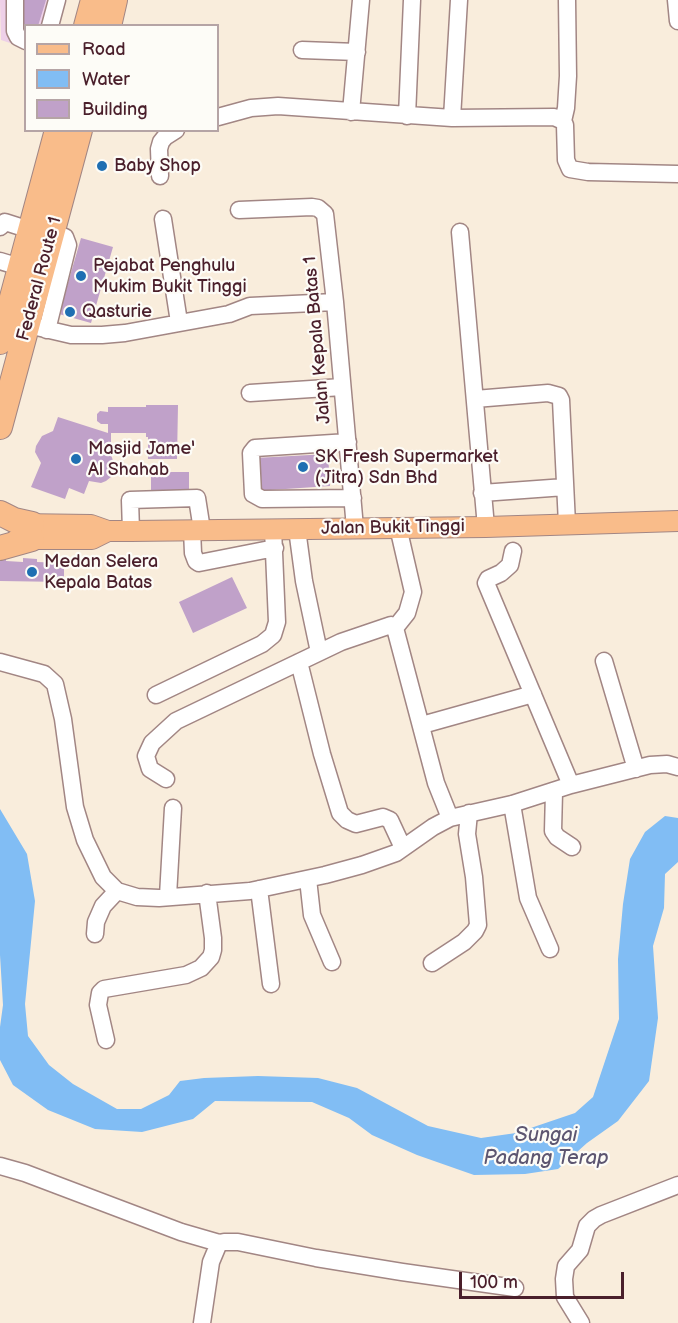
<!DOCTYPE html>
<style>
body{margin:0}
#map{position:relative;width:678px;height:1323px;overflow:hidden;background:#f9eddc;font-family:"Balsamiq Sans",sans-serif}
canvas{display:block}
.legend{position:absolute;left:24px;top:24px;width:195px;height:108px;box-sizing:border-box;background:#fdfcf7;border:2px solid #b5a4a5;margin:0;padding:8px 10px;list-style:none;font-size:18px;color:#4a1f2b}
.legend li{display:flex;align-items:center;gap:12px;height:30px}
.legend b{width:30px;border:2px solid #b5a4a5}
.scale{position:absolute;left:459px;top:1272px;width:165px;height:27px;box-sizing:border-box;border:3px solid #4a1f2b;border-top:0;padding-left:8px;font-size:18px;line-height:21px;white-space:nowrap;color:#4a1f2b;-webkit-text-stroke:4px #fdfcf7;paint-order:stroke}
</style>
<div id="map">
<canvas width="678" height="1323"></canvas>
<ul class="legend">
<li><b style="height:8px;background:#f9bc8a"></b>Road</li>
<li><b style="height:16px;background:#81bdf4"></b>Water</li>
<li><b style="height:16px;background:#c0a1c9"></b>Building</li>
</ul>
<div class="scale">100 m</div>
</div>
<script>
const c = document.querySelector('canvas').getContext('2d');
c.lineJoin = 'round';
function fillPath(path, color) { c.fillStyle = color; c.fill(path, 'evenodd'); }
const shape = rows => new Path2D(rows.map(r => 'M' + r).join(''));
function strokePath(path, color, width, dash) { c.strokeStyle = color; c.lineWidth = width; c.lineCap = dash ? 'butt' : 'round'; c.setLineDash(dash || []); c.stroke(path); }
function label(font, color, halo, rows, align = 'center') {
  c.font = font + ' "Balsamiq Sans",sans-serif'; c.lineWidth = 4.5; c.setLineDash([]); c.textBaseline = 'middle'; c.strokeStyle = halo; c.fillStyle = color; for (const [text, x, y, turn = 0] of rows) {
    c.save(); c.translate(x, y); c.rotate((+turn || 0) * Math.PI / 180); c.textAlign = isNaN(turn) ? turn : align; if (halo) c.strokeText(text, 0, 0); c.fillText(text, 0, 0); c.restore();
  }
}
fillPath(shape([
 [0,0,63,0,57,25,26,26,25,48,1,40]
]), '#eed0e8');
fillPath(shape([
 [0,809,27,854,35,901,25,1004,28,1036,49,1065,73,1084,117,1109,141,1109,169,1095,180,1081,204,1078,258,1076,318,1078,357,1088,428,1126,481,1138,516,1133,575,1113,593,1097,619,1019,618,959,623,904,630,859,645,832,665,816,678,818,678,862,665,874,664,908,653,946,658,1018,649,1081,618,1121,587,1143,558,1169,525,1174,474,1175,417,1155,372,1135,349,1118,312,1102,215,1101,193,1119,142,1132,95,1129,48,1110,13,1085,0,1060,0,1027,3,1005,0,955]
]), '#81bdf4');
fillPath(shape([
 [19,0,46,0,38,26,26,26,26,38,19,36],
 [81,238,113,247,91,323,59,314],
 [146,405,178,405,177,459,148,459,148,437,146,437,146,433,111,433,111,455,115,466,111,477,106,481,101,483,89,481,84,494,69,488,65,499,31,487,41,463,35,452,36,446,42,436,53,431,58,417,108,433,108,424,101,424,97,421,97,414,100,411,108,412,108,407,146,407],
 [328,454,330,486,256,491,255,458],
 [151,472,189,472,189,494,151,494],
 [0,558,6,558,6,561,23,562,23,558,37,559,37,562,64,563,64,582,0,581],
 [232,577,247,608,193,633,179,602]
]), '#c0a1c9');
const minor = shape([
 [15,0,15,31,18,37,26,41],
 [676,0,678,21],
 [50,26,57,0],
 [302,50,357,52],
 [351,112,361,0],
 [407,116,412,0],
 [218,117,251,108,278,106,452,118,554,117,563,121,565,125,566,160,570,169,588,172,678,174],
 [452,118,459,0],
 [563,121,566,108,568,76,567,0],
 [160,176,159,149,161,142,165,137,176,130],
 [239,210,312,207,318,208,325,214,335,302,355,528],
 [163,219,179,322],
 [0,227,5,222,30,230],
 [460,232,486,527],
 [0,261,20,267],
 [28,325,71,335,102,335,125,333,229,314,250,306,335,302],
 [47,330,68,245,65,237,53,233],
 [250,393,342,387],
 [475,399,548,393,559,396,561,400,567,524],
 [348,442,255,448,251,453,253,494,262,499,353,498],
 [482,493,565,487],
 [297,529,304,581,319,652],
 [192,530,193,553,196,561,199,563,275,548],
 [131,531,130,500,197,498,202,530],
 [513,551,510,565,501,573,488,579,486,583,571,785],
 [395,628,407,613,413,592,398,527],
 [604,661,636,769],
 [0,662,44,674,55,684,63,719,75,807,85,840,103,877,117,891,137,897,159,898,250,891,325,875,362,865,396,853,433,827,450,818,512,804,571,785,650,765,667,764,678,767],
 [299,662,322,754,340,813,347,820,356,824,383,817,390,820,403,848],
 [156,695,262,644,273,635,277,622,273,529],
 [422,725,533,694],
 [166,779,150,769,146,756,152,743,176,721,341,642,391,625,395,628,436,783,450,818],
 [554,792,553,831,557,837,572,847],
 [512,804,528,898,550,949],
 [308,879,312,915,332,962],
 [259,889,271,984],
 [168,896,173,808],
 [95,934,96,922,103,906,117,891],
 [432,963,464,942,475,931,478,925,474,877,467,834,469,813],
 [106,1040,98,1005,100,993,104,989,186,975,201,968,211,957,213,950,213,938,207,893],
 [0,1166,25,1173,181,1232,219,1243],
 [202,1323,211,1262,219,1243,224,1242,238,1242,316,1258,402,1272,515,1288],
 [581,1323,565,1297,564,1279,566,1266,580,1250,587,1226,594,1219,601,1215,678,1185]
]);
const major = shape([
 [19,524,91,525,108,531,131,531,486,527,678,521],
 [17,539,92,539,106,532]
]);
const highway = shape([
 [86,26,93,0],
 [109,26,115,0],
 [0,342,57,130],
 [0,427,80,130],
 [0,513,14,520,32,524],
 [0,548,32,539]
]);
strokePath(minor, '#a28684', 19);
strokePath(major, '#a28684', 22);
strokePath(highway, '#a28684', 26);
strokePath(minor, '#fff', 16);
strokePath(major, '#f9bc8a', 20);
strokePath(highway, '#f9bc8a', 24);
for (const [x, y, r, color] of [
 [102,166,6,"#1f6fb2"],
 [81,276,6,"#1f6fb2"],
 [70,312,6,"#1f6fb2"],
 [76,459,6,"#1f6fb2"],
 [303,467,6,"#1f6fb2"],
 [32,572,6,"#1f6fb2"]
]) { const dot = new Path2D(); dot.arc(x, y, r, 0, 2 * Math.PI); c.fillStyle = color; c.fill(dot); strokePath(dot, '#fdfcf7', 2); }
label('18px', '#4a1f2b', '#fdfcf7', [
 ["Baby Shop",114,166],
 ["Pejabat Penghulu",93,266],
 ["Mukim Bukit Tinggi",93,287],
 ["Qasturie",82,312],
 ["Masjid Jame'",88,449],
 ["Al Shahab",88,470],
 ["SK Fresh Supermarket",315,457],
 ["(Jitra) Sdn Bhd",315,478],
 ["Medan Selera",44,562],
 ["Kepala Batas",44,583]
], 'left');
label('18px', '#4a1f2b', '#fdfcf7', [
 ["Federal Route 1",40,279,-75],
 ["Jalan Kepala Batas 1",318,340,-95],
 ["Jalan Bukit Tinggi",393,528,-1]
]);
label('italic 20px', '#5d5671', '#fdfcf7', [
 ["Sungai",546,1136],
 ["Padang Terap",546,1159]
]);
</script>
